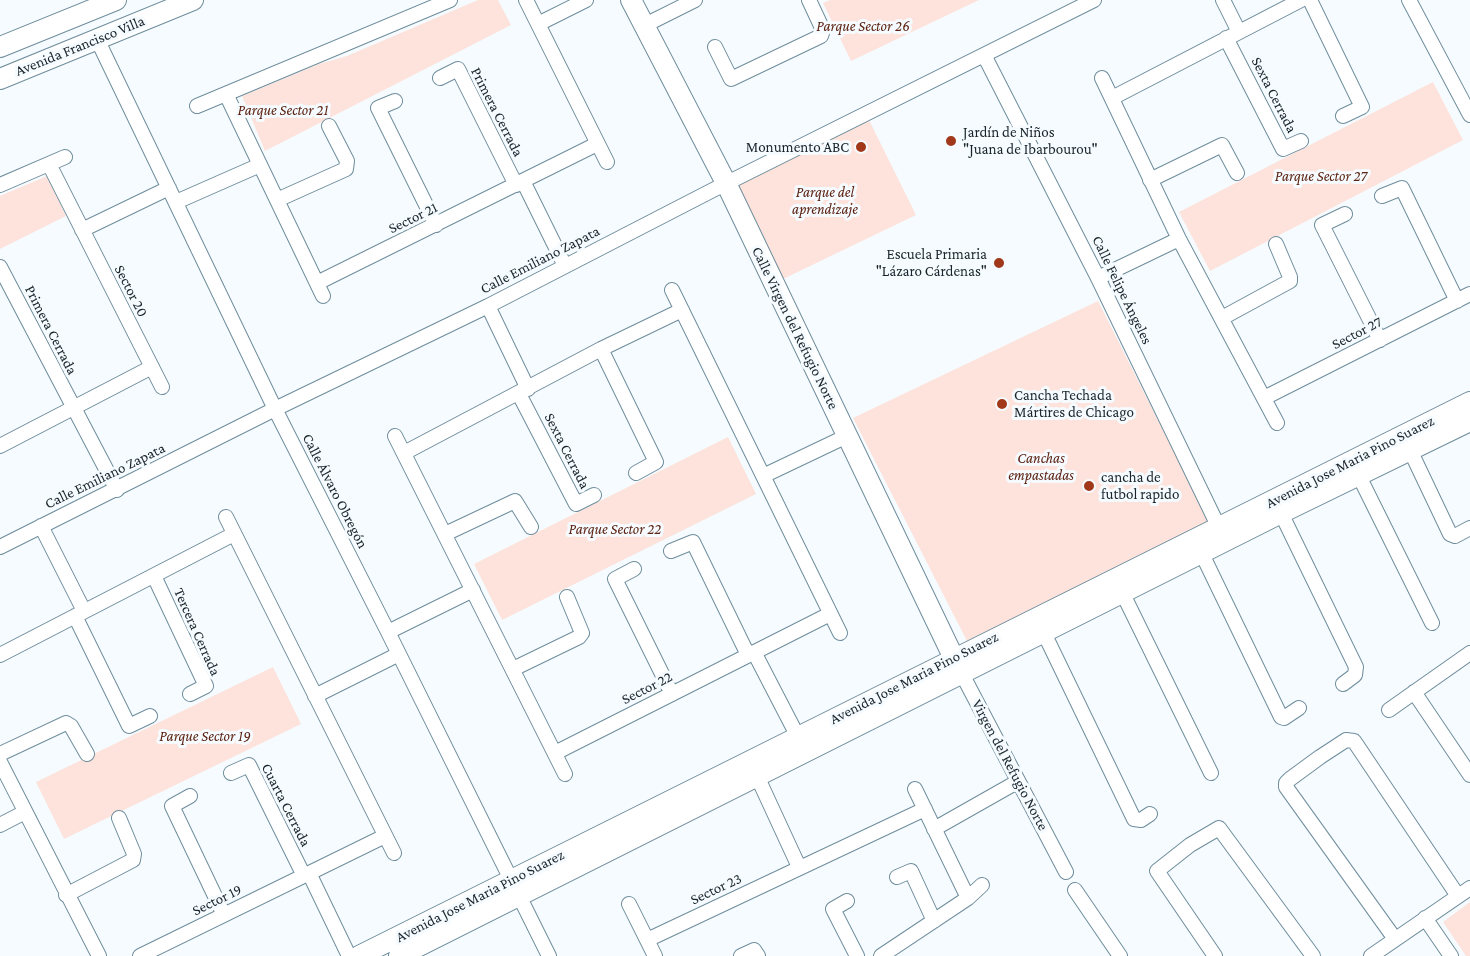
<!DOCTYPE html>
<meta charset="utf-8">
<style>
body{margin:0}
canvas{display:block;background:#f5fbff}
</style>
<canvas width="1470" height="956"></canvas>
<script>
const c = document.querySelector('canvas').getContext('2d');
c.lineJoin = 'round';
function fillPath(path, color) { c.fillStyle = color; c.fill(path, 'evenodd'); }
const shape = rows => new Path2D(rows.map(r => 'M' + r).join(''));
function strokePath(path, color, width, dash) { c.strokeStyle = color; c.lineWidth = width; c.lineCap = dash ? 'butt' : 'round'; c.setLineDash(dash || []); c.stroke(path); }
function label(font, color, halo, rows, align = 'center') {
  c.font = font + ' "Crimson Pro",serif'; c.lineWidth = 6; c.setLineDash([]); c.textBaseline = 'middle'; c.strokeStyle = halo; c.fillStyle = color; for (const [text, x, y, turn = 0] of rows) {
    c.save(); c.translate(x, y); c.rotate((+turn || 0) * Math.PI / 180); c.textAlign = isNaN(turn) ? turn : align; if (halo) c.strokeText(text, 0, 0); c.fillText(text, 0, 0); c.restore();
  }
}
fillPath(shape([
 [478,0,498,0,511,25,265,151,242,96,319,64,347,56],
 [830,0,979,0,851,61,823,3],
 [1433,82,1463,140,1210,271,1179,212],
 [869,120,916,215,781,280,734,186],
 [47,176,66,216,0,249,0,196],
 [1098,301,1209,522,967,641,853,418],
 [728,437,756,494,502,620,474,564],
 [273,667,301,724,64,839,36,782],
 [1470,902,1470,956,1466,956,1443,922]
]), '#fde3db');
const street = shape([
 [526,0,607,162],
 [1223,0,1239,32],
 [1310,0,1362,107,1343,116],
 [1409,0,1470,115],
 [538,24,586,0],
 [643,26,695,0],
 [1226,38,1283,149,1301,141],
 [97,39,275,409,388,632,549,956],
 [715,47,731,79,821,36,823,30,809,0],
 [984,55,1098,278,1222,534],
 [440,78,458,69,516,185],
 [1102,78,1179,239,1277,423],
 [226,94,323,296],
 [1112,98,1301,0],
 [395,101,378,108,436,225],
 [197,106,450,0],
 [49,164,162,387],
 [1150,180,1222,145,1237,173],
 [523,181,565,266],
 [0,185,65,157],
 [1382,196,1402,188,1457,301],
 [277,200,346,169,347,161,329,126],
 [176,202,260,165],
 [1345,214,1322,225,1380,340],
 [82,230,169,188],
 [0,267,117,490],
 [1098,278,1179,239],
 [317,283,597,144],
 [672,290,840,633],
 [488,306,528,389],
 [1222,318,1290,281,1290,277,1276,244],
 [601,349,656,462,636,473],
 [519,394,576,504,594,495],
 [1264,398,1470,294],
 [395,436,565,774],
 [0,446,152,367],
 [1411,452,1450,534,1455,536,1470,528],
 [404,453,601,349,682,310],
 [763,476,847,436],
 [1359,476,1432,623],
 [1281,513,1356,667,1355,675,1343,684],
 [226,517,394,853],
 [41,526,84,611],
 [445,534,515,501,531,527],
 [0,547,275,409,488,306,711,191,1094,0],
 [671,551,693,542,748,655],
 [1202,554,1281,717,1284,718,1299,708],
 [634,569,615,579,672,694],
 [154,576,206,686,190,694],
 [1123,594,1211,773],
 [75,616,129,726,150,716],
 [388,632,473,590],
 [1044,633,1134,819,1141,820,1150,814],
 [754,652,798,737],
 [0,655,234,534],
 [513,669,579,637,582,633,567,597],
 [962,674,1066,872],
 [1414,692,1470,775],
 [315,696,399,654],
 [1389,710,1470,653],
 [555,753,830,614],
 [0,754,66,723,71,726,87,754],
 [0,762,99,956],
 [231,773,249,765,304,876],
 [757,776,799,867],
 [915,789,968,898],
 [190,796,172,806,224,915],
 [0,825,25,812],
 [934,829,1017,782],
 [309,873,349,956],
 [897,877,911,871,934,921],
 [1075,890,1120,956],
 [66,895,133,860,134,854,119,818],
 [847,901,833,909,857,956],
 [629,904,655,956],
 [1425,918,1451,956],
 [1395,939,1286,787,1286,783,1290,779,1320,757,1346,740,1354,741,1458,896],
 [647,940,925,809],
 [140,956,385,836],
 [741,956,754,950,758,956],
 [881,956,968,898,982,885],
 [1215,956,1157,871,1190,845,1219,828,1313,956],
 [1371,956,1470,888]
]);
const secondary = shape([
 [631,0,726,183,960,671],
 [0,47,116,0],
 [0,79,193,0],
 [359,956,1470,402],
 [399,956,1281,513,1470,421]
]);
strokePath(street, '#6f8d9c', 16);
strokePath(secondary, '#6f8d9c', 22);
strokePath(street, '#fff', 14);
strokePath(secondary, '#fff', 20);
for (const [x, y, r, color] of [
 [951,141,6,"#a03819"],
 [861,147,6,"#a03819"],
 [999,263,6,"#a03819"],
 [1002,404,6,"#a03819"],
 [1089,486,6,"#a03819"]
]) { const dot = new Path2D(); dot.arc(x, y, r, 0, 2 * Math.PI); c.fillStyle = color; c.fill(dot); strokePath(dot, '#f5fbff', 2); }
label('italic 15px', '#5d2312', '#f5fbff', [
 ["Parque Sector 26",863,26],
 ["Parque Sector 21",283,110],
 ["Parque Sector 27",1321,176],
 ["Parque del",825,192],
 ["aprendizaje",825,209],
 ["Canchas",1041,458],
 ["empastadas",1041,475],
 ["Parque Sector 22",615,529],
 ["Parque Sector 19",205,736]
]);
label('15px', '#19252b', '#f5fbff', [
 ["Avenida Francisco Villa",80,46,-22],
 ["Sexta Cerrada",1274,95,63],
 ["Primera Cerrada",497,112,63],
 ["Sector 21",413,218,-26],
 ["Calle Emiliano Zapata",540,260,-27],
 ["Calle Felipe Ángeles",1122,290,64],
 ["Sector 20",131,291,63],
 ["Calle Virgen del Refugio Norte",795,328,64],
 ["Primera Cerrada",51,330,63],
 ["Sector 27",1357,333,-27],
 ["Sexta Cerrada",567,451,63],
 ["Avenida Jose Maria Pino Suarez",1350,462,-27],
 ["Calle Emiliano Zapata",105,476,-26],
 ["Calle Álvaro Obregón",335,491,63],
 ["Tercera Cerrada",197,632,66],
 ["Avenida Jose Maria Pino Suarez",914,678,-27],
 ["Sector 22",647,688,-27],
 ["Virgen del Refugio Norte",1010,765,62],
 ["Cuarta Cerrada",286,805,63],
 ["Sector 23",716,889,-25],
 ["Avenida Jose Maria Pino Suarez",480,896,-27],
 ["Sector 19",217,900,-26]
]);
label('15px', '#19252b', '#f5fbff', [
 ["Jardín de Niños",963,132],
 ["\"Juana de Ibarbourou\"",963,149],
 ["Monumento ABC",849,147,"right"],
 ["Escuela Primaria",987,254,"right"],
 ["\"Lázaro Cárdenas\"",987,271,"right"],
 ["Cancha Techada",1014,395],
 ["Mártires de Chicago",1014,412],
 ["cancha de",1101,477],
 ["futbol rapido",1101,494]
], 'left');
</script>
